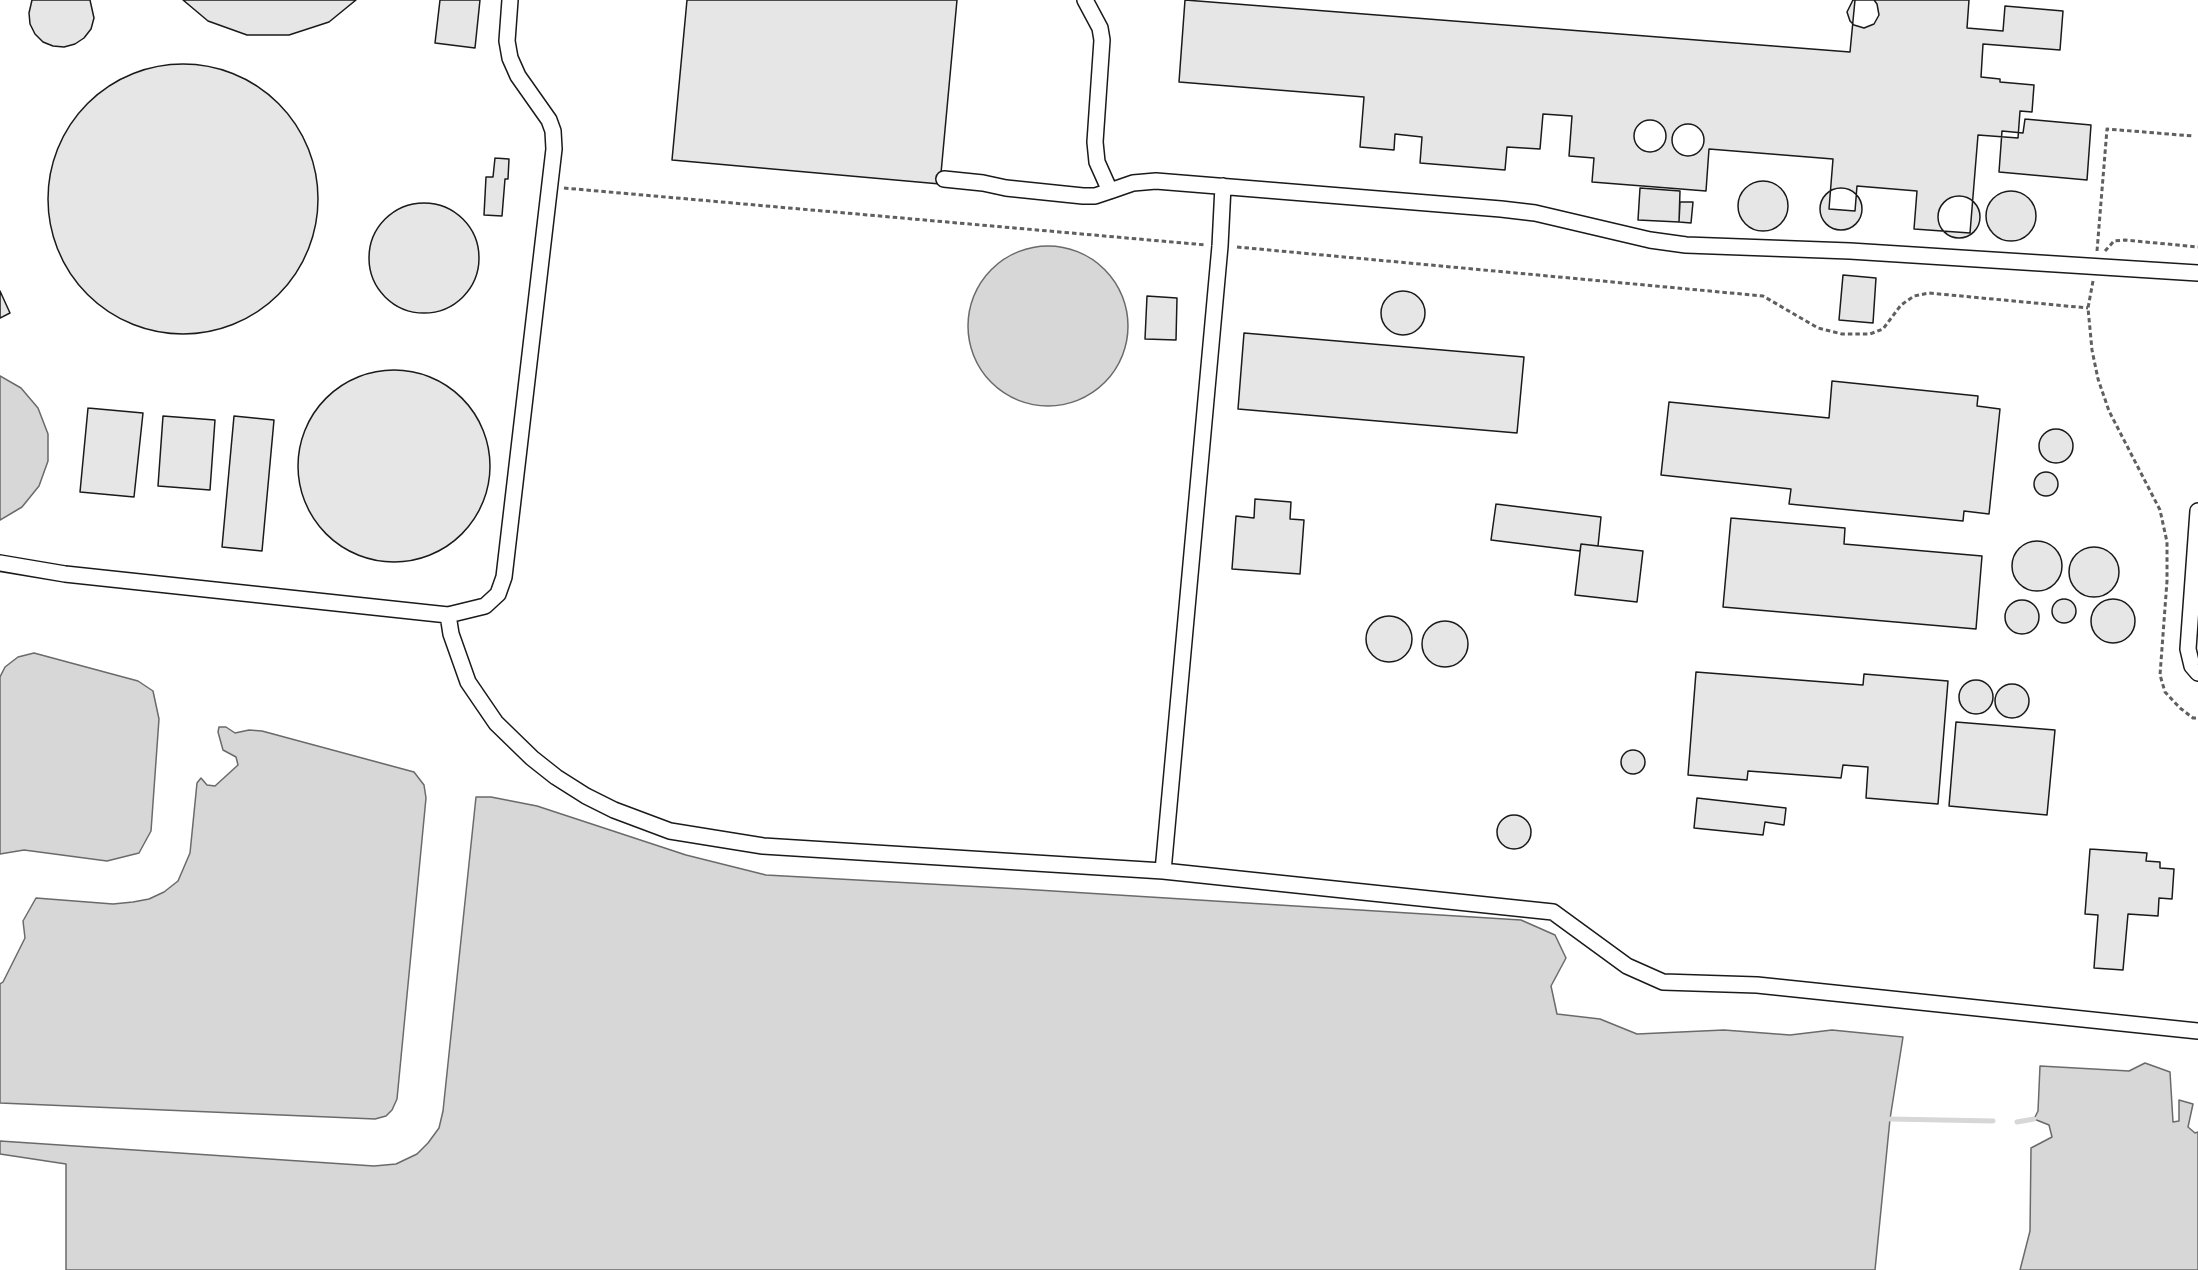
<!DOCTYPE html>
<style>
body{margin:0}
canvas{display:block;background:#fff}
</style>
<canvas width="2198" height="1270"></canvas>
<script>
const c = document.querySelector('canvas').getContext('2d');
c.lineJoin = 'round';
function fillPath(path, color) { c.fillStyle = color; c.fill(path, 'evenodd'); }
const shape = rows => new Path2D(rows.map(r => 'M' + r).join(''));
function strokePath(path, color, width, dash) { c.strokeStyle = color; c.lineWidth = width; c.lineCap = dash ? 'butt' : 'round'; c.setLineDash(dash || []); c.stroke(path); }
const water = shape([
 '968 326a80 80 0 1 1 160 0a80 80 0 1 1-160 0Z',
 [0,376,21,388,38,408,48,434,48,461,39,486,22,507,0,520,0,376],
 [34,653,138,681,153,691,159,719,151,831,139,853,107,861,24,850,0,854,0,677,5,667,18,657,34,653],
 [219,727,226,727,235,733,249,730,262,731,414,772,424,785,426,798,397,1099,392,1110,386,1116,375,1119,0,1103,0,984,3,982,25,938,23,921,36,898,113,904,133,902,149,899,164,892,178,881,190,853,197,783,201,778,207,785,215,786,238,765,236,757,223,750,218,732,219,727],
 [476,797,491,797,537,806,686,855,766,875,1021,889,1521,920,1555,935,1566,958,1551,986,1557,1014,1600,1019,1637,1034,1724,1030,1790,1035,1832,1030,1903,1037,1890,1119,1875,1270,66,1270,66,1164,0,1154,0,1141,374,1166,396,1164,417,1154,428,1143,439,1128,443,1111,476,797],
 [2145,1063,2170,1072,2173,1122,2179,1121,2179,1100,2193,1104,2188,1127,2195,1133,2198,1132,2198,1270,2020,1270,2030,1231,2031,1148,2052,1137,2049,1125,2034,1119,2038,1111,2040,1066,2129,1071,2145,1063]
]);
fillPath(water, '#d7d7d7');
strokePath(water, '#6a6a6a', 1.5);
strokePath(shape([
 [1890,1119,1993,1121],
 [2017,1122,2034,1119]
]), '#d7d7d7', 5);
const building = shape([
 [32,0,90,0,94,18,91,29,84,38,75,44,64,47,53,46,43,42,35,34,30,24,29,13,32,0],
 [183,0,356,0,329,22,289,35,247,35,208,21,183,0],
 [440,0,480,0,475,48,435,43,440,0],
 [687,0,957,0,940,184,672,160,687,0],
 [1185,0,1850,52,1855,0,1969,0,1967,28,2003,31,2005,6,2063,11,2060,50,1983,44,1981,77,2000,79,2000,82,2034,85,2032,112,2020,111,2018,138,1978,135,1970,233,1914,229,1917,191,1857,186,1855,211,1829,209,1833,159,1709,149,1706,191,1592,182,1594,158,1569,156,1572,116,1543,114,1540,149,1507,147,1505,170,1420,163,1422,137,1395,134,1394,150,1360,147,1364,97,1179,82,1185,0],
 [1853,0,1874,0,1877,4,1879,15,1874,24,1864,28,1854,25,1850,21,1847,12,1853,0],
 '48 199a135 135 0 1 1 270 0a135 135 0 1 1-270 0Z',
 [2025,119,2091,125,2087,180,1999,172,2002,131,2023,133,2025,119],
 '1634 136a16 16 0 1 1 32 0a16 16 0 1 1-32 0Z',
 '1672 140a16 16 0 1 1 32 0a16 16 0 1 1-32 0Z',
 [495,158,509,159,508,179,505,179,502,216,484,215,486,177,493,177,495,158],
 '1738 206a25 25 0 1 1 50 0a25 25 0 1 1-50 0Z',
 '1820 209a21 21 0 1 1 42 0a21 21 0 1 1-42 0Z',
 [1640,188,1680,191,1679,222,1638,220,1640,188],
 '1986 216a25 25 0 1 1 50 0a25 25 0 1 1-50 0Z',
 '1938 217a21 21 0 1 1 42 0a21 21 0 1 1-42 0Z',
 [1680,202,1693,202,1691,223,1679,222,1680,202],
 '369 258a55 55 0 1 1 110 0a55 55 0 1 1-110 0Z',
 [1843,275,1876,278,1873,323,1839,320,1843,275],
 '1381 313a22 22 0 1 1 44 0a22 22 0 1 1-44 0Z',
 [0,291,10,313,0,318,0,291],
 [1147,296,1177,298,1176,340,1145,339,1147,296],
 [1244,333,1524,357,1517,433,1238,409,1244,333],
 '298 466a96 96 0 1 1 192 0a96 96 0 1 1-192 0Z',
 [1832,381,1978,396,1977,406,2000,409,1989,514,1964,511,1963,521,1789,504,1791,489,1661,475,1669,402,1829,418,1832,381],
 [88,408,143,413,134,497,80,492,88,408],
 [163,416,215,420,210,490,158,486,163,416],
 [234,416,274,420,262,551,222,547,234,416],
 '2039 446a17 17 0 1 1 34 0a17 17 0 1 1-34 0Z',
 '2034 484a12 12 0 1 1 24 0a12 12 0 1 1-24 0Z',
 [1255,499,1291,502,1290,519,1304,520,1300,574,1232,569,1236,516,1254,518,1255,499],
 [1496,504,1601,517,1598,546,1581,544,1580,551,1491,540,1496,504],
 [1731,518,1845,528,1844,544,1982,556,1976,629,1723,607,1731,518],
 '2012 566a25 25 0 1 1 50 0a25 25 0 1 1-50 0Z',
 [1581,544,1643,551,1637,602,1575,595,1581,544],
 '2069 572a25 25 0 1 1 50 0a25 25 0 1 1-50 0Z',
 '2091 621a22 22 0 1 1 44 0a22 22 0 1 1-44 0Z',
 '2052 611a12 12 0 1 1 24 0a12 12 0 1 1-24 0Z',
 '2005 617a17 17 0 1 1 34 0a17 17 0 1 1-34 0Z',
 '1366 639a23 23 0 1 1 46 0a23 23 0 1 1-46 0Z',
 '1422 644a23 23 0 1 1 46 0a23 23 0 1 1-46 0Z',
 [1696,672,1863,685,1864,674,1948,681,1938,804,1866,798,1868,767,1843,765,1841,778,1748,771,1747,780,1688,775,1696,672],
 '1959 697a17 17 0 1 1 34 0a17 17 0 1 1-34 0Z',
 '1995 701a17 17 0 1 1 34 0a17 17 0 1 1-34 0Z',
 [1956,722,2055,730,2047,815,1949,806,1956,722],
 '1621 762a12 12 0 1 1 24 0a12 12 0 1 1-24 0Z',
 [1697,798,1786,808,1784,825,1765,822,1763,835,1694,828,1697,798],
 '1497 832a17 17 0 1 1 34 0a17 17 0 1 1-34 0Z',
 [2090,849,2147,853,2146,861,2160,862,2160,868,2174,869,2172,899,2159,898,2158,916,2128,914,2123,970,2094,968,2098,915,2085,914,2090,849]
]);
fillPath(building, '#e6e6e6');
strokePath(building, '#1a1a1a', 1.5);
const street = shape([
 [510,0,507,41,510,58,518,76,549,120,553,131,554,149,504,577,498,594,485,606,448,615,451,634,468,682,496,723,532,758,556,777,586,796,614,810,670,831,763,846,1163,871,1553,912,1627,966,1663,982,1757,985,2198,1031],
 [1085,0,1100,28,1102,40,1095,142,1097,162,1110,191,1133,183,1156,181,1501,209,1535,213,1650,240,1686,245,1850,251,2198,273],
 [944,179,983,183,1006,188,1083,196,1095,196,1110,191],
 [2198,511,2188,649,2192,666,2198,673],
 [0,563,65,574,448,615],
 [1163,871,1220,246,1223,186]
]);
strokePath(street, '#1a1a1a', 18);
strokePath(shape([
 [564,188,1206,245],
 [1237,247,1763,296,1818,328,1842,334,1870,334,1883,329,1901,305,1914,296,1929,293,2088,308],
 [2097,251,2107,129,2193,136],
 [2105,251,2114,241,2125,240,2198,247],
 [2093,281,2088,308,2092,350,2098,379,2109,411,2160,510,2167,542,2167,581,2160,675,2165,692,2180,708,2193,718,2198,718]
]), '#5f5f5f', 3, [4.5, 3]);
strokePath(street, '#fff', 15);
</script>
